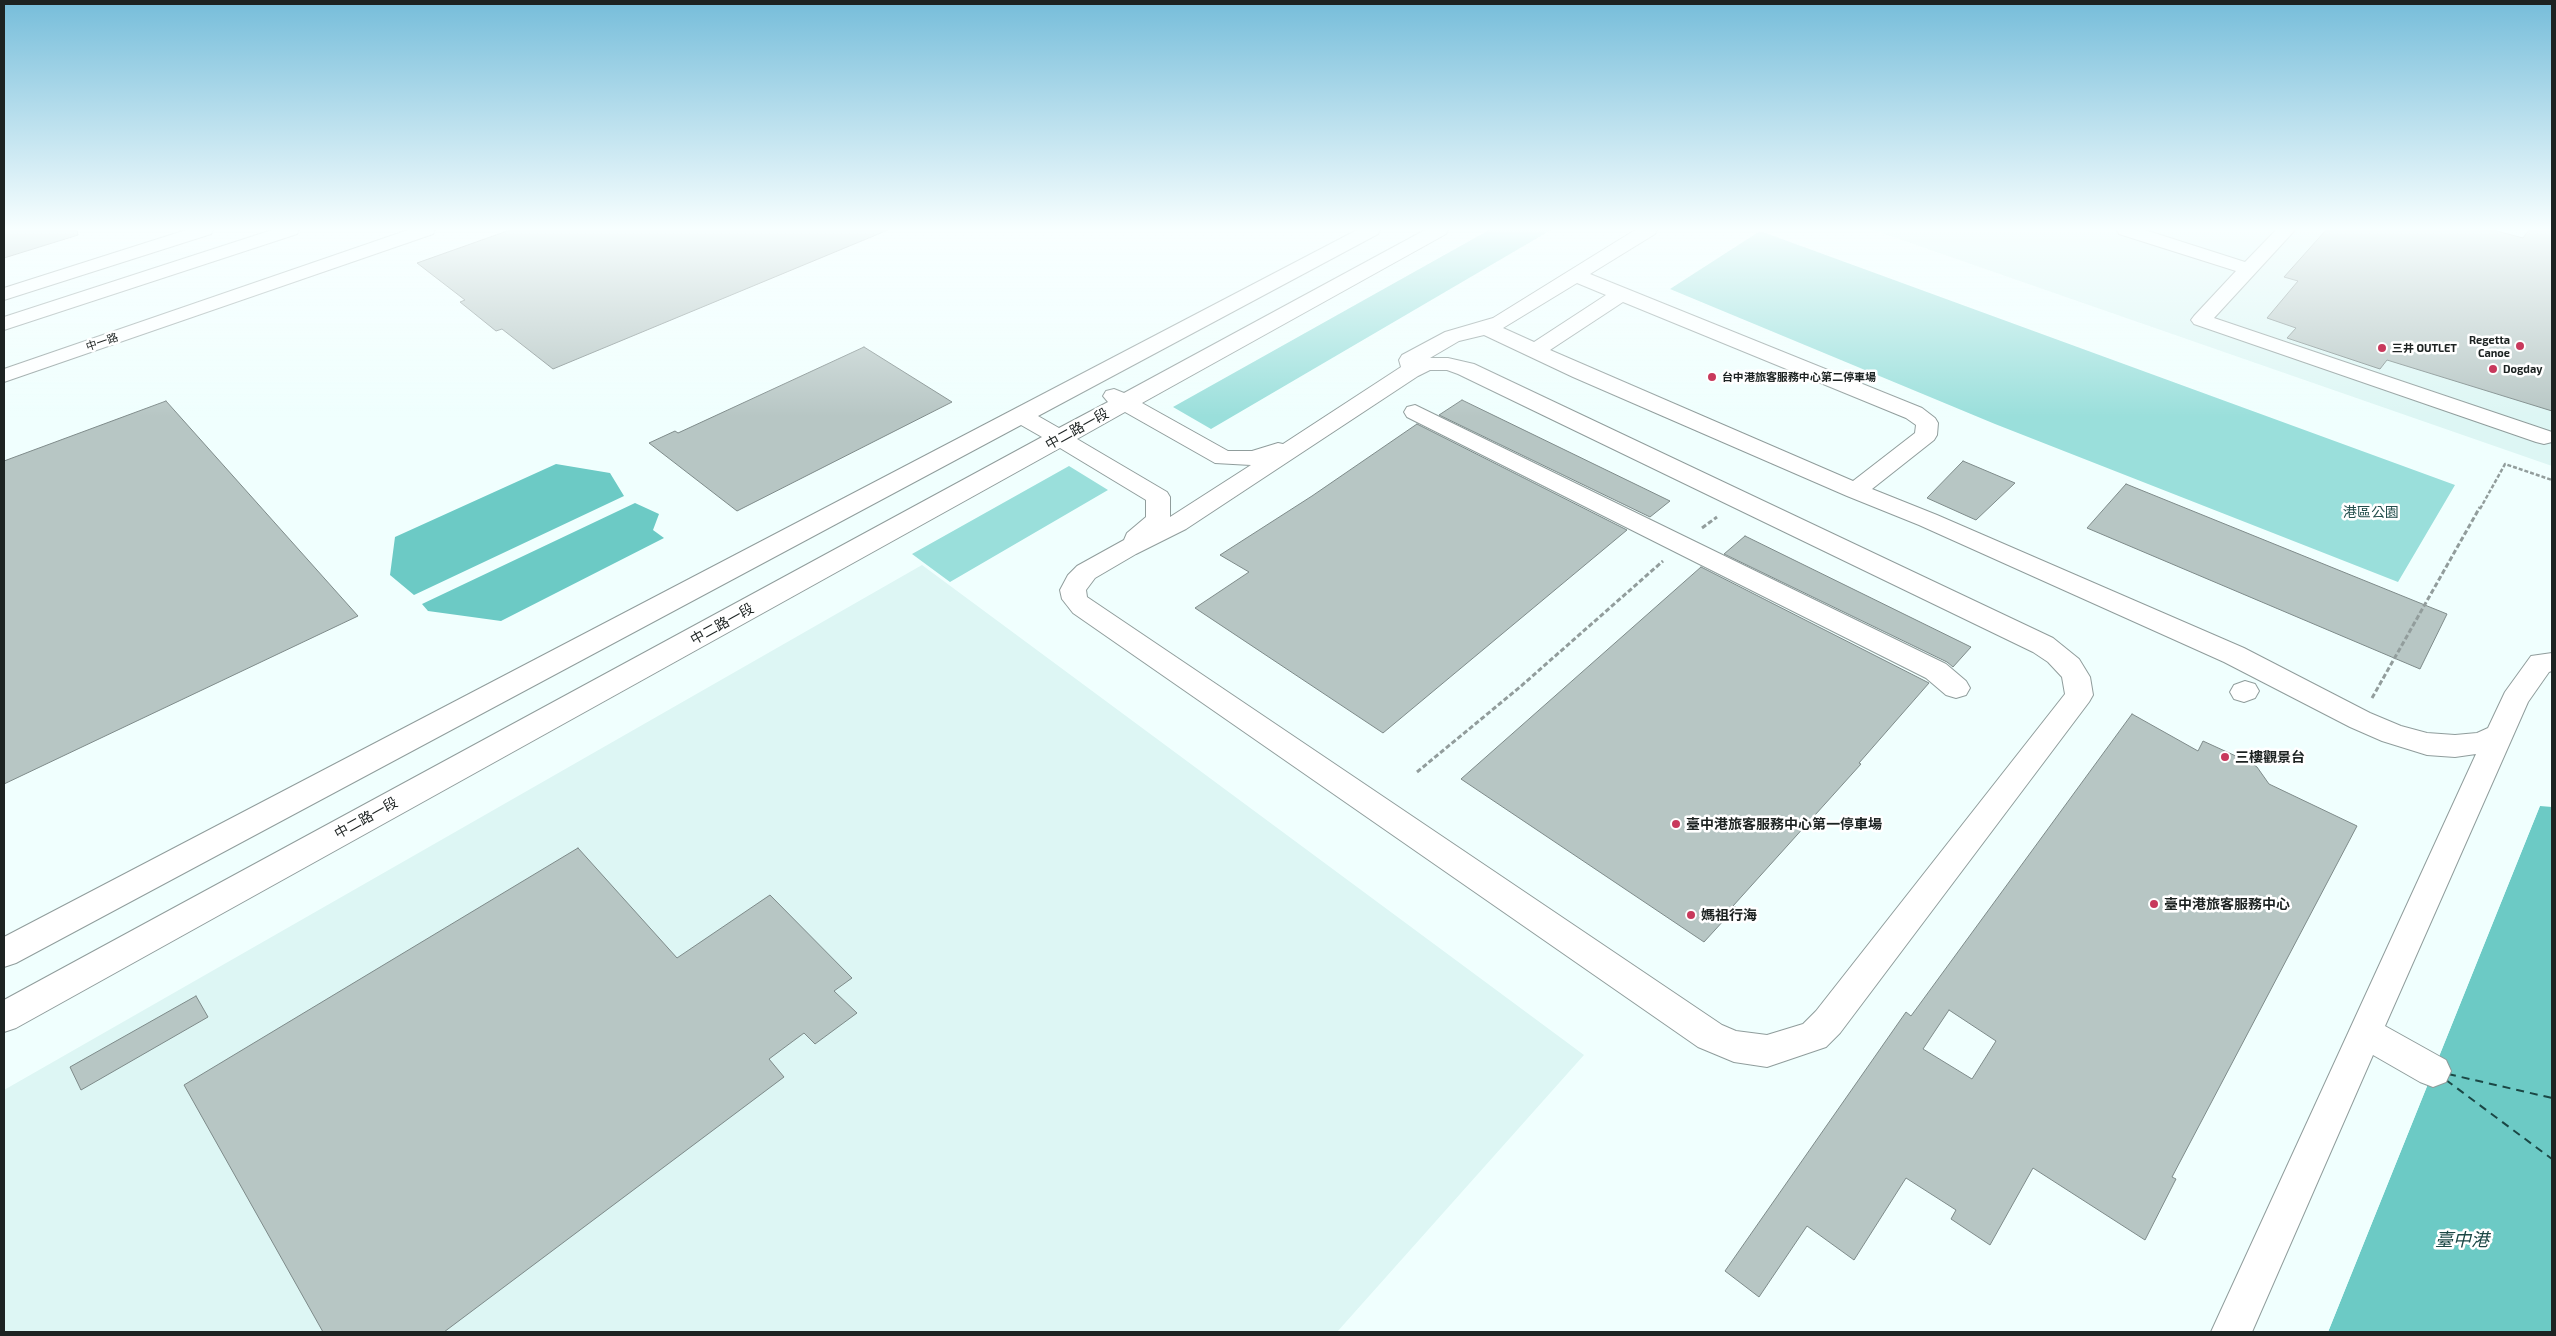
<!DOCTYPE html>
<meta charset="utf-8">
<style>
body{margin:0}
#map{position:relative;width:2556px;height:1336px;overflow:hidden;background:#f0fffe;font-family:"Exo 2",sans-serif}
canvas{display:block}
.frame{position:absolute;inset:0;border:5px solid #1d2322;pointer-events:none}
</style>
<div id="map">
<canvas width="2556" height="1336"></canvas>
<div class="frame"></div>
</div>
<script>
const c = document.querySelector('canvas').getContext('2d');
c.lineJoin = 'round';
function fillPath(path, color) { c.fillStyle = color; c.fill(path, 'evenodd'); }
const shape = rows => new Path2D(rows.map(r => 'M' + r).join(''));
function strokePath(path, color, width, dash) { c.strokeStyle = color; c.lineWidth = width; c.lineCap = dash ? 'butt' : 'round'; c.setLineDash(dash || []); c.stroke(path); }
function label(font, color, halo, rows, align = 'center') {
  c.font = font + ' "Exo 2","Noto Sans TC",sans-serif'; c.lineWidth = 5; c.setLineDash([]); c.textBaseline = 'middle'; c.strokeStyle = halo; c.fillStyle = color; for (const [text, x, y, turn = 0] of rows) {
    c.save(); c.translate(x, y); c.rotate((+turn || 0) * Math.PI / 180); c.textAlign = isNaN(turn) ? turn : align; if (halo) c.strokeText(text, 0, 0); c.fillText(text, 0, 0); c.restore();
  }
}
fillPath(shape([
 [1873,230,2552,230,2552,466],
 [922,565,1584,1055,1337,1332,4,1332,4,1090]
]), '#ddf6f4');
fillPath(shape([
 [1489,230,1551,230,1211,429,1173,407],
 [1760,231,2455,485,2398,582,1995,424,1670,289],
 [1069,466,1108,490,950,582,912,554]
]), '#9adfdb');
fillPath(shape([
 [556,464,610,473,624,496,414,595,390,575,395,537],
 [635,503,659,514,653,530,664,538,501,621,428,611,422,604],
 [2540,806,2552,807,2552,1332,2328,1332]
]), '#6ccac5');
fillPath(shape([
 [2541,803,2328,1332,2326,1332,2538,805]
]), '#f0fffe');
strokePath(shape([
 [2448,1074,2552,1098],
 [2446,1080,2552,1159]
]), '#1b4745', 2, [8, 6]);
const building = shape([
 [4,230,77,230,78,235,4,258,4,230],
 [510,230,888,230,553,369,502,329,496,331,460,302,465,300,417,263,510,230],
 [2326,230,2493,230,2523,238,2529,230,2552,230,2552,411,2387,360,2380,369,2287,338,2296,328,2267,318,2298,281,2284,277,2326,230],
 [864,347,952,402,737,511,649,443,675,431,678,433,864,347],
 [1462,400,1670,501,1650,517,1439,415,1462,400],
 [166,401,358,616,4,784,4,461,166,401],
 [1417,424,1627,530,1383,733,1195,608,1249,572,1220,555,1312,496,1417,424],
 [1963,461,2015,483,1976,520,1927,498,1963,461],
 [2126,484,2447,614,2420,669,2087,528,2126,484],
 [1745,536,1971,647,1953,667,1947,662,1724,554,1745,536],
 [1701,567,1929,683,1859,763,1861,764,1733,906,1736,907,1704,942,1461,779,1701,567],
 [2132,714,2198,751,2203,741,2251,763,2257,767,2269,784,2357,826,2172,1177,2176,1179,2145,1240,2033,1168,1990,1245,1951,1219,1956,1210,1906,1178,1854,1260,1807,1226,1759,1297,1725,1271,1906,1012,1911,1016,2132,714],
 [1949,1010,1996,1041,1972,1079,1923,1049,1949,1010],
 [578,848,677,958,770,895,852,978,834,991,857,1013,815,1044,804,1033,769,1059,784,1077,444,1332,323,1332,184,1085,578,848],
 [196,996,208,1017,81,1090,70,1067,196,996]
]);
fillPath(building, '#b7c6c4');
strokePath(building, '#7e8b8a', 1);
const minor = shape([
 [408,230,435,230,433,234,4,382,4,369,408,230],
 [1357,230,1380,230,1378,234,1038,416,1059,428,1108,402,1103,396,1106,391,1114,389,1124,393,1425,230,1448,230,1446,234,1142,403,1228,451,1252,451,1278,443,1283,444,1401,367,1399,360,1402,355,1445,332,1493,318,1635,230,1657,230,1655,234,1590,274,1922,408,1935,418,1938,423,1937,435,1934,440,1872,489,1937,515,2244,648,2370,713,2401,726,2427,733,2455,735,2477,733,2488,728,2505,692,2531,656,2552,653,2552,671,2549,672,2528,702,2385,1026,2446,1060,2451,1071,2446,1082,2433,1087,2420,1082,2373,1055,2252,1332,2211,1332,2476,754,2455,757,2427,755,2382,741,2350,727,2224,662,1919,525,1847,496,1573,377,1484,335,1459,341,1430,358,1448,358,1474,364,2053,638,2079,659,2090,677,2093,695,2089,702,1840,1033,1826,1047,1767,1067,1734,1062,1698,1047,1073,613,1062,599,1060,590,1068,575,1077,566,1124,540,1127,533,1146,517,1146,500,1060,448,16,1028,4,1032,4,1000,1042,437,1021,425,16,963,4,967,4,937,1357,230],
 [1577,283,1606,295,1534,342,1503,328,1577,283],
 [1623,302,1906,418,1916,425,1915,433,1853,481,1550,350,1623,302],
 [1430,370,1447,370,1458,374,2033,652,2048,662,2062,677,2065,694,1816,1011,1803,1024,1767,1035,1736,1031,1722,1025,1087,597,1086,590,1095,578,1136,554,1186,529,1418,376,1430,370],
 [1125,412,1215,463,1251,465,1170,517,1170,497,1167,492,1077,439,1125,412],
 [2117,230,2145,230,2245,262,2276,230,2295,230,2214,318,2552,432,2552,442,2544,444,2536,442,2194,324,2191,320,2194,316,2236,271,2119,234,2117,230],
 [1415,405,1946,664,1966,681,1970,688,1966,695,1956,698,1946,695,1926,678,1407,417,1404,412,1407,407,1415,405],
 [2245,681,2255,684,2259,691,2255,698,2244,702,2234,699,2230,692,2234,685,2245,681]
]);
const major = shape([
 [186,230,213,230,211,234,4,300,4,288,186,230],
 [272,230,299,230,297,234,4,330,4,317,272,230]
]);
strokePath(minor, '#909d9c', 2);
strokePath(major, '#909d9c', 2);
strokePath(shape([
 [2480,509,2505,464,2552,480]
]), '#929d9c', 2.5, [4, 2]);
strokePath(shape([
 [1702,528,1717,517],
 [2372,698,2480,507],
 [1417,772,1520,687,1663,561]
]), '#929d9c', 3, [5, 2.5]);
fillPath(minor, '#fff');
fillPath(major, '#fff');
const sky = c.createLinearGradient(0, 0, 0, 417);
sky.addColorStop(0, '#76bdda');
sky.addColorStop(0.55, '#f8ffff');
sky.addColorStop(1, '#f8ffff00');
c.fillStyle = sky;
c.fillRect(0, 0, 2556, 417);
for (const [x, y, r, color] of [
 [2520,346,5,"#c8395c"],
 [2382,348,5,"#c8395c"],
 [2493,369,5,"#c8395c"],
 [1712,377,5,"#c8395c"],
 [2225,757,5,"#c8395c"],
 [1676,824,5,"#c8395c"],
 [2154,904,5,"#c8395c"],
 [1691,915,5,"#c8395c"]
]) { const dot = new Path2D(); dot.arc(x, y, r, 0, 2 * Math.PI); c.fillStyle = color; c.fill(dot); strokePath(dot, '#fff', 2); }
label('bold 11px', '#1d2322', '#fff', [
 ["Regetta",2510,340,"right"],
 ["Canoe",2510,353,"right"],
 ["三井 OUTLET",2392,348],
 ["Dogday",2503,369],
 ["台中港旅客服務中心第二停車場",1722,377]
], 'left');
label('11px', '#1d2322', '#fff', [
 ["中一路",102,342,-19]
]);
label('14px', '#1d2322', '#fff', [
 ["中二路一段",1077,429,-29],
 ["中二路一段",722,624,-29],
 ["中二路一段",366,818,-29]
]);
label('14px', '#234e4c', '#fff', [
 ["港區公園",2371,512]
]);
label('bold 14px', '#1d2322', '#fff', [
 ["三樓觀景台",2235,757],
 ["臺中港旅客服務中心第一停車場",1686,824],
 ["臺中港旅客服務中心",2164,904],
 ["媽祖行海",1701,915]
], 'left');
label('italic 18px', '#1b4745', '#fff', [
 ["臺中港",2462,1240]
]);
</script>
